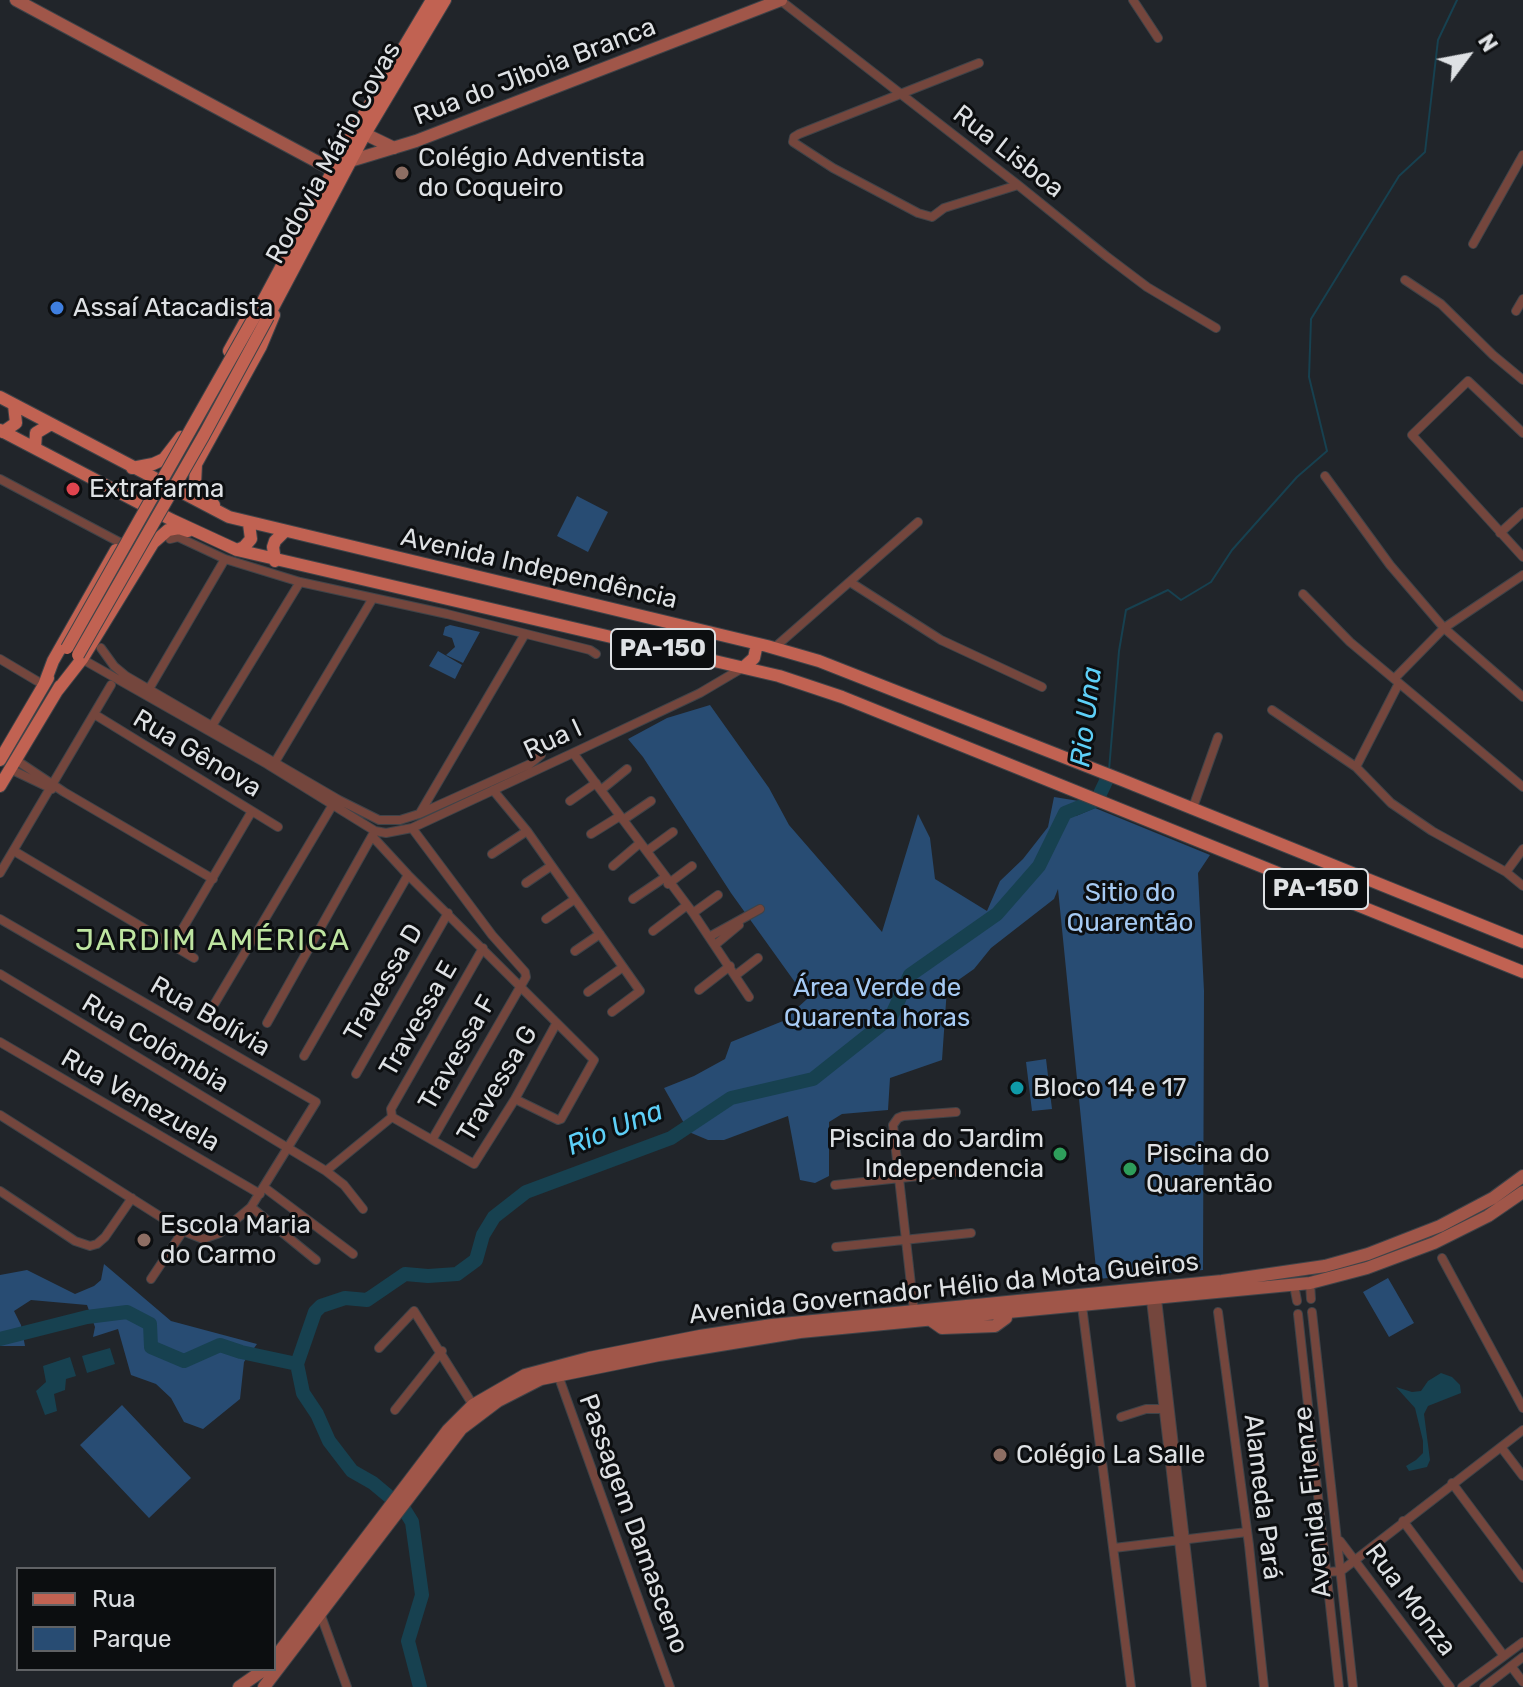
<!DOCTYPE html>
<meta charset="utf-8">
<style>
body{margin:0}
#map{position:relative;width:1523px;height:1687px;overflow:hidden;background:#21252a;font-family:Rubik,sans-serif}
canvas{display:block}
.legend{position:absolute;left:16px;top:1567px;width:260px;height:104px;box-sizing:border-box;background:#0c0e10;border:2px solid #606265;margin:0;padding:10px 14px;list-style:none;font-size:24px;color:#dee1e4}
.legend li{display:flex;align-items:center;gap:16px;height:40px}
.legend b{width:40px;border:2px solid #606265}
.north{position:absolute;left:1427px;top:16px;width:80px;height:80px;-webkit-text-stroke:6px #0c0e10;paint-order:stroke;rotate:58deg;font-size:22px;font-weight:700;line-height:32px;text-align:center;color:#dee1e4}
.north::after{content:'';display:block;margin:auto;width:28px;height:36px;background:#dee1e4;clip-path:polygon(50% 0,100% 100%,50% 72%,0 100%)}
</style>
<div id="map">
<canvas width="1523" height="1687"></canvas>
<ul class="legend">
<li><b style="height:10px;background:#c16252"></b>Rua</li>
<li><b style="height:22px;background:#284c73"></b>Parque</li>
</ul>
<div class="north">N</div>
</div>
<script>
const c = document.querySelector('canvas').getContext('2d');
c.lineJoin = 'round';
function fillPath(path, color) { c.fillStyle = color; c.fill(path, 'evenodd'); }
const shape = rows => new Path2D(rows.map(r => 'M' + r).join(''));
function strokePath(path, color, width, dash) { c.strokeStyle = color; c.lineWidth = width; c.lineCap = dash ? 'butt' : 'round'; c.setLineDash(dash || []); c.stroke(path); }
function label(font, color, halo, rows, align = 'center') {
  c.font = font + ' Rubik,sans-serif'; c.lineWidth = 6; c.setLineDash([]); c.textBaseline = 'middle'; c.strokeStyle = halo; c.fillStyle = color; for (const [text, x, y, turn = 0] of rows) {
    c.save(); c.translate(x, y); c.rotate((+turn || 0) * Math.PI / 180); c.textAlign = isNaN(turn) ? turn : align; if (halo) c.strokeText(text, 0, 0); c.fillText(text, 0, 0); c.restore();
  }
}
fillPath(shape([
 [577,496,608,512,588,552,557,536],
 [450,625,480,632,463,663,446,655,455,647,452,638,443,635,445,627],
 [438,651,462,665,455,679,429,666],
 [710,705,769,788,789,825,882,932,918,814,930,838,935,879,987,911,1000,881,1023,859,1048,827,1054,797,1079,801,1076,816,1095,808,1210,855,1198,873,1204,991,1203,1270,1097,1279,1058,889,1054,899,991,948,974,969,947,988,942,1060,890,1078,888,1110,842,1114,829,1122,829,1176,815,1183,800,1180,788,1116,724,1140,708,1140,689,1132,664,1088,694,1076,725,1059,731,1042,783,1021,807,999,731,893,643,757,628,739,667,718],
 [1046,1059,1052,1109,1032,1111,1026,1062],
 [104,1264,171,1321,257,1344,244,1362,240,1399,203,1429,184,1422,171,1398,156,1384,131,1375,118,1329,93,1337,95,1327,87,1305,31,1300,14,1311,21,1325,25,1346,0,1346,0,1275,27,1270,75,1294,94,1286,101,1280],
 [1388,1278,1414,1323,1389,1337,1363,1292],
 [122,1405,191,1478,149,1518,80,1445]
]), '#284c73');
fillPath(shape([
 [110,1348,115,1364,87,1373,82,1356],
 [70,1357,76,1376,66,1379,65,1390,54,1394,57,1411,45,1415,36,1391,46,1382,43,1366],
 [1441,1373,1452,1377,1460,1385,1461,1393,1428,1406,1424,1414,1430,1460,1427,1467,1409,1471,1406,1466,1416,1460,1423,1453,1423,1441,1415,1408,1396,1387,1412,1392,1421,1391,1428,1381]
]), '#174150');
strokePath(shape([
 [1109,770,1119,651,1126,610,1168,590,1181,600,1211,582,1232,550,1297,477,1327,451,1309,377,1311,319,1399,176,1425,152,1438,40,1457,0]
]), '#174150', 2);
strokePath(shape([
 [0,1339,87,1317,127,1312,150,1324,151,1347,184,1361,220,1345,241,1352,297,1364,315,1312,321,1306,345,1298,367,1300,405,1274,428,1276,457,1274,476,1260,483,1235,494,1217,526,1192,671,1138,731,1098,813,1079,891,1017,910,975,997,914,1039,866,1065,813,1097,800,1109,775],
 [297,1364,303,1393,317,1414,329,1441,352,1471,373,1483,404,1509,412,1522,422,1595,408,1641,420,1687]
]), '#174150', 14);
const street = shape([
 [780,0,1018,185,1106,256,1147,287,1216,328],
 [1133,0,1158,38],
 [979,63,799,134,794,137,793,142,833,168,918,213,932,217,944,208,1018,185],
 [1473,244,1523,155],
 [1405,280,1441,304,1493,355,1523,380],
 [1516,311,1523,299],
 [1523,433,1468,381,1412,435,1523,557],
 [1325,476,1390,565,1444,628,1523,697],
 [0,479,121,543],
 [1500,533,1523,512],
 [170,539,178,537,225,559,300,582,447,614,590,650,596,654],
 [850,582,941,640,1042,687],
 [1303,594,1350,642,1523,787],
 [101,648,114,666,126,676,339,800,379,820,400,820,419,814,530,764,541,755],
 [774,648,918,522],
 [0,659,37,681],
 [82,659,267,764,375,831,386,833,412,828,573,753,700,693,744,667],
 [1394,679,1444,628,1523,575],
 [149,689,225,559],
 [1272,710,1356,767,1391,803,1432,831,1506,872,1523,886],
 [94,714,278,827],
 [212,726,300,582],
 [573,753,693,913,749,997],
 [16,760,64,792,213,879],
 [275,762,373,598],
 [1356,767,1399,683],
 [10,769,52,789],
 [493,790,527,831,640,991,612,1012],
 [601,790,627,769],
 [570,801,596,783],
 [1192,810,1218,737],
 [420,813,525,634],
 [623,820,651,801],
 [412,828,492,935,525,972,526,977,432,1140],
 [375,831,372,836,408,875,594,1060,561,1119,558,1120,515,1099],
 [591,834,620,816],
 [14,851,194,958],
 [647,851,673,832],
 [492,854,527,831],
 [613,866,640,843],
 [1506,872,1523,849],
 [0,873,111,685],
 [526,883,551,866],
 [668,884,692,866],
 [633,899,664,878],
 [693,913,718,895],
 [0,919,316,1102,251,1207,220,1233,203,1239,183,1231,0,1115],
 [546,919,575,899],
 [653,931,686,906],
 [709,937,760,909],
 [173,945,252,811],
 [715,945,739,925],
 [483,948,391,1109,392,1117,474,1164,515,1099,556,1024],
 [575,951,600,934],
 [0,974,326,1171,344,1185,363,1209],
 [736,975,758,958],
 [699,990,730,966],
 [588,992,623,967],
 [215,1003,332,806],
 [267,1023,372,836],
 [0,1042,260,1194],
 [304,1056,408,875],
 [356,1074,448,913],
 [326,1171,392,1117],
 [835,1185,966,1171],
 [265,1188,353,1254],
 [0,1191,75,1241,90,1246,97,1244,105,1237,132,1198],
 [251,1207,316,1260],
 [836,1247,971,1233],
 [1442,1258,1523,1408],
 [151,1279,183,1231],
 [1310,1283,1311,1299],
 [1294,1285,1297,1301],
 [1157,1299,1202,1687],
 [1151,1300,1196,1687],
 [1082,1306,1131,1687],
 [914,1311,893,1125,898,1118,903,1116,956,1112],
 [1218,1312,1249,1545,1264,1687],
 [1312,1312,1353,1687],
 [1298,1314,1339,1687],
 [379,1348,414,1311,473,1405],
 [558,1375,670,1687],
 [395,1410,442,1351],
 [1121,1417,1146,1409,1162,1409],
 [1501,1447,1523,1476],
 [1452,1483,1523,1578],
 [1403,1521,1504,1656],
 [1340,1541,1450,1687],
 [1114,1548,1247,1532],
 [1327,1572,1341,1571,1523,1430],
 [320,1613,347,1687],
 [1511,1666,1523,1682],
 [1462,1687,1523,1642],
 [1484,1687,1523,1657]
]);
const secondary = shape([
 [16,0,340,174],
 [365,134,394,148],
 [350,161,416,141,781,0],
 [932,1321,942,1328,995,1326,1006,1318,1006,1306],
 [274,1659,448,1430,473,1405,525,1375,589,1358,700,1336,772,1325,1222,1281,1325,1266,1368,1254,1440,1226,1493,1198,1523,1176],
 [239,1687,265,1669],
 [264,1687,461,1429,498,1401,541,1379,659,1355,800,1332,1310,1283,1367,1268,1434,1243,1488,1216,1523,1192]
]);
const primary = shape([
 [256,314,355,129,432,0],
 [268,317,365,134,445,0],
 [229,351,255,304],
 [0,397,229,517,767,646,819,661,1122,780,1523,942],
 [0,430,172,520,237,550,779,676,842,697,1523,972],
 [3,432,16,423,14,405],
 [35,448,36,433,51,424],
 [132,468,153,464,164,459,181,437],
 [214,505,195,484,196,464,261,346,274,315],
 [237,550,244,547,251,539,249,524],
 [275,561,273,547,275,541,285,531],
 [744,667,754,658,757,644],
 [44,685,53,661,116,550],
 [57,691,82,659,153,543,168,530,179,528,188,531],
 [0,760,48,678],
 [0,786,60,686]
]);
strokePath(street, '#3f4348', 10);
strokePath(secondary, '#3f4348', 14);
strokePath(primary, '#3f4348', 14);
strokePath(street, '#74463d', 8);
strokePath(secondary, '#a05649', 12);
strokePath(primary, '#c16252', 12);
const primaryBridge = shape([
 [67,648,256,314],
 [78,655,204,435,268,317]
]);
strokePath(primaryBridge, '#3f4348', 14, []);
strokePath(primaryBridge, '#c16252', 12);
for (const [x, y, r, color] of [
 [402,173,8,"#8d6e63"],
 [57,308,8,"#3f7fe0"],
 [73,489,8,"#e0444e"],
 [1017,1088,8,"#0f9aa8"],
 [1060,1154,8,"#2e9e5b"],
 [1130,1169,8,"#2e9e5b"],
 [144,1240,8,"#8d6e63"],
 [1000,1455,8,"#8d6e63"]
]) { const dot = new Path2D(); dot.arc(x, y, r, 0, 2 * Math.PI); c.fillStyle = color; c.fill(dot); strokePath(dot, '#0c0e10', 3); }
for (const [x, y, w] of [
 [663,649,104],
 [1316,889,104]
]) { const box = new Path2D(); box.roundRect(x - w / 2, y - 20, w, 40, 6); c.fillStyle = '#0c0e10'; c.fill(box); strokePath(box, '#dee1e4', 2); }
label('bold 24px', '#dee1e4', null, [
 ["PA-150",663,649],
 ["PA-150",1316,889]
]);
label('26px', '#dee1e4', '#0c0e10', [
 ["Rua do Jiboia Branca",535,72,-21],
 ["Rua Lisboa",1008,152,38],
 ["Rodovia Mário Covas",334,153,-61],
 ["Avenida Independência",539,569,13],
 ["Rua I",553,740,-25],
 ["Rua Gênova",197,754,31],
 ["Travessa D",384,983,-60],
 ["Rua Bolívia",210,1017,30],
 ["Travessa E",419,1019,-60],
 ["Rua Colômbia",155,1044,31],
 ["Travessa F",458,1053,-60],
 ["Travessa G",498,1084,-59],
 ["Rua Venezuela",140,1101,30],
 ["Avenida Governador Hélio da Mota Gueiros",944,1289,-6],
 ["Alameda Pará",1262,1497,83],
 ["Avenida Firenze",1313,1502,-96],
 ["Passagem Damasceno",633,1524,70],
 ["Rua Monza",1410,1600,53]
]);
label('26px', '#dee1e4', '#0c0e10', [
 ["Colégio Adventista",418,158],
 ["do Coqueiro",418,188],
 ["Assaí Atacadista",73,308],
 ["Extrafarma",89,489],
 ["Bloco 14 e 17",1033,1088],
 ["Piscina do Jardim",1044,1139,"right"],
 ["Independencia",1044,1169,"right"],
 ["Piscina do",1146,1154],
 ["Quarentão",1146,1184],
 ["Escola Maria",160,1225],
 ["do Carmo",160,1255],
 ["Colégio La Salle",1016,1455]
], 'left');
label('26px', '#a6caf3', '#0c0e10', [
 ["Sitio do",1130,893],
 ["Quarentão",1130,923],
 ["Área Verde de",877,988],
 ["Quarenta horas",877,1018]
]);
label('italic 28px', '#5dcff7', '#0c0e10', [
 ["Rio Una",1087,717,-83],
 ["Rio Una",615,1129,-22]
]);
c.letterSpacing = '2px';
label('30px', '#bee5a1', '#0c0e10', [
 ["JARDIM AMÉRICA",213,941]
]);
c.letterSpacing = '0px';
</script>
